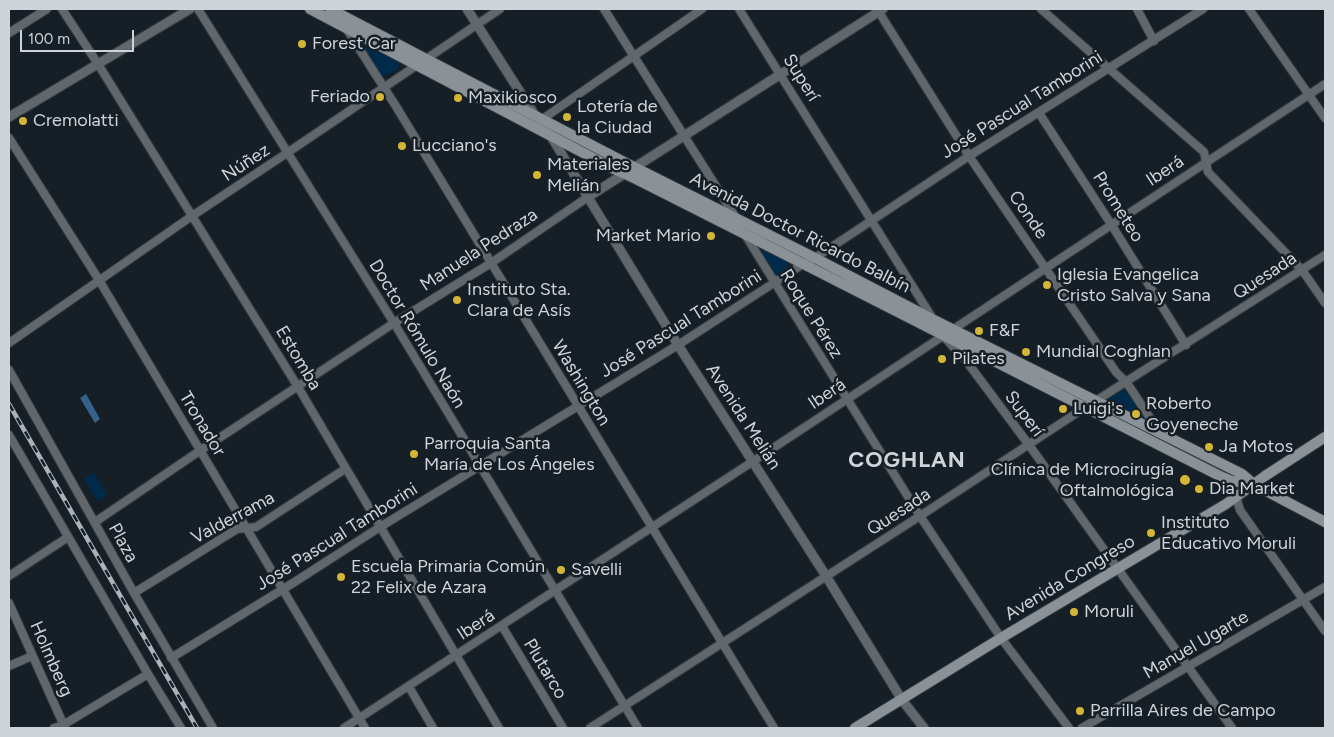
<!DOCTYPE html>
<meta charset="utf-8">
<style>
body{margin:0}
#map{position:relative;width:1334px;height:737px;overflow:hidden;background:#161f26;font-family:Figtree,sans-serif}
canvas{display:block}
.frame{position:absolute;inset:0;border:10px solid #ced4d9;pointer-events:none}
.scale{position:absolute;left:20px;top:30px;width:114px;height:22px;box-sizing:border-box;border:2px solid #ced4d9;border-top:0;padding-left:6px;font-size:15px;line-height:18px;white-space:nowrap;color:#ced4d9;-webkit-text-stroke:4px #161f26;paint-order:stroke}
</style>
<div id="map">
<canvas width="1334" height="737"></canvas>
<div class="frame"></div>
<div class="scale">100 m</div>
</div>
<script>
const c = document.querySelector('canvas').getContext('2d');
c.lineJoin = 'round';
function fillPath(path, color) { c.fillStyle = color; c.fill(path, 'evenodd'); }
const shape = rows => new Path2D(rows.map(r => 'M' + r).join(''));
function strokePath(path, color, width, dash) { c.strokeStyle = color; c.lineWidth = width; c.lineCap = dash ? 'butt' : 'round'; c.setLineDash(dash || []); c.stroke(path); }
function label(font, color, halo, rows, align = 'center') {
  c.font = font + ' Figtree,sans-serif'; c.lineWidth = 5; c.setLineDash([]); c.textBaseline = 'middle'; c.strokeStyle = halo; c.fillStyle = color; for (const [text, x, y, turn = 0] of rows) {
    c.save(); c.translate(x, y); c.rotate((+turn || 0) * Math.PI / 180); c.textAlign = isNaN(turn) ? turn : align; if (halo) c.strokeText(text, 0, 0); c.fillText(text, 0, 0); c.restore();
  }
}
fillPath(shape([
 [367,46,398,61,399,66,396,71,382,76,364,51,364,47],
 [763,250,788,262,788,270,777,276,773,275,760,252],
 [1124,390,1127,390,1145,416,1145,422,1111,404,1110,398],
 [94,473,107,495,97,501,84,478]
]), '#002a4a');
fillPath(shape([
 [86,394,100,419,95,423,80,398]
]), '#34628a');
const minor = shape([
 [62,9,98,64,298,387,499,728],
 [198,9,394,323,638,728],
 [604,9,736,218],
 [739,9,933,319],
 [877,9,969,156,1116,372,1127,383,1160,433],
 [1041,9,1204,152,1208,172,1302,270,1325,303],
 [1137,9,1154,41],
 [1249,9,1325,118],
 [346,28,397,108,774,728],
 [9,33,47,9],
 [1039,113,1111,224,1186,345],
 [541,120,702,9],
 [9,138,99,280,365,728],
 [744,233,920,516,1001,638,1069,728],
 [946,339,967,362,1029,445,1232,728],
 [9,343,192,216,287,153,500,9],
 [9,370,134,593,213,728],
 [9,435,148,674,181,728],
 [1236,497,1240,510,1325,631],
 [95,522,201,450,394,323,491,263,588,197],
 [9,576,68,537],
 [134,593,237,529,256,527,345,469],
 [9,603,65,728],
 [502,626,563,728],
 [171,658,293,583,380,527,678,345,803,264,815,258,969,156,1203,9],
 [9,666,32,656],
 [409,687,433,728],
 [54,728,63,725,148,674],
 [344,728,752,462,1325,84],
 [590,728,920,516,1072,416,1325,255],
 [1082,728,1325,587]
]);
const tertiary = shape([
 [467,9,536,117],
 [9,117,190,9],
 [541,120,678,345,826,576,902,700,924,728],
 [588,197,883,9]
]);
const secondary = shape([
 [310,9,614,169,636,179,725,224,1218,475,1232,481,1254,484],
 [330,9,624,162,815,258,934,320,1242,474,1255,485,1325,522],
 [855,728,1001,638,1226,504,1265,476,1325,437]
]);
strokePath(minor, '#333c43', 10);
strokePath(tertiary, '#333c43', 11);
strokePath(secondary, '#333c43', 12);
strokePath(minor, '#62676b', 8);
strokePath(tertiary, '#62676b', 9);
strokePath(secondary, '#8a9197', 10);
const rail = shape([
 [9,404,197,728]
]);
strokePath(rail, '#acb2b8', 4.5);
strokePath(rail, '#161f26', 2.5, [8]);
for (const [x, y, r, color] of [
 [302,44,5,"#d3b635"],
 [380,97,5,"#d3b635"],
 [458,98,5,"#d3b635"],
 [567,117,5,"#d3b635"],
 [23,121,5,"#d3b635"],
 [402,146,5,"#d3b635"],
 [537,175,5,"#d3b635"],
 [711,236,5,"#d3b635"],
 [1047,285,5,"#d3b635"],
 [457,300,5,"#d3b635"],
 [979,331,5,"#d3b635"],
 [1026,352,5,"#d3b635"],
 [942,359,5,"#d3b635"],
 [1063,409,5,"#d3b635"],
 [1136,414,5,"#d3b635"],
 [1209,447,5,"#d3b635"],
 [414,454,5,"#d3b635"],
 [1185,480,6,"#d3b635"],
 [1199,489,5,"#d3b635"],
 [1151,533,5,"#d3b635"],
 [561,570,5,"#d3b635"],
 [341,577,5,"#d3b635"],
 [1074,612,5,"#d3b635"],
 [1080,711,5,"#d3b635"]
]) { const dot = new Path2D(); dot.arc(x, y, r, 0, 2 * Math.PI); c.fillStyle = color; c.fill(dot); strokePath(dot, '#161f26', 2); }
label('18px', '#ced4d9', '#161f26', [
 ["Forest Car",312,44],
 ["Feriado",370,97,"right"],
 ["Maxikiosco",468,98],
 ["Lotería de",577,107],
 ["la Ciudad",577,128],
 ["Cremolatti",33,121],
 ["Lucciano's",412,146],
 ["Materiales",547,165],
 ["Melián",547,186],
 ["Market Mario",701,236,"right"],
 ["Iglesia Evangelica",1057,275],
 ["Cristo Salva y Sana",1057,296],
 ["Instituto Sta.",467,290],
 ["Clara de Asís",467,311],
 ["F&F",989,331],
 ["Mundial Coghlan",1036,352],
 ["Pilates",952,359],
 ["Roberto",1146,404],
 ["Goyeneche",1146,425],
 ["Luigi's",1073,409],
 ["Parroquia Santa",424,444],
 ["María de Los Ángeles",424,465],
 ["Ja Motos",1219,447],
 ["Clínica de Microcirugía",1174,470,"right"],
 ["Oftalmológica",1174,491,"right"],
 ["Dia Market",1209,489],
 ["Instituto",1161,523],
 ["Educativo Moruli",1161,544],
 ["Escuela Primaria Común",351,567],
 ["22 Felix de Azara",351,588],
 ["Savelli",571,570],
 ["Moruli",1084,612],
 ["Parrilla Aires de Campo",1090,711]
], 'left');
label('18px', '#ced4d9', '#161f26', [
 ["Superí",801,78,58],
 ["José Pascual Tamborini",1022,105,-32],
 ["Núñez",246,163,-33],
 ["Iberá",1165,171,-33],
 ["Prometeo",1118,207,58],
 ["Conde",1028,215,55],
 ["Avenida Doctor Ricardo Balbín",800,233,27],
 ["Manuela Pedraza",479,250,-33],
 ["Quesada",1265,276,-33],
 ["Roque Pérez",811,314,58],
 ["José Pascual Tamborini",681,324,-32],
 ["Doctor Rómulo Naón",417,334,59],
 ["Estomba",298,358,59],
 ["Washington",581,383,59],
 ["Iberá",827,394,-34],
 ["Superí",1024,414,53],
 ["Avenida Melián",743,417,57],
 ["Tronador",202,424,59],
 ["Quesada",899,512,-33],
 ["Valderrama",233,518,-28],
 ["José Pascual Tamborini",337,537,-32],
 ["Plaza",123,543,61],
 ["Avenida Congreso",1070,578,-31],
 ["Iberá",476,625,-33],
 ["Manuel Ugarte",1196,645,-30],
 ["Holmberg",51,659,66],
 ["Plutarco",545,669,59]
]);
c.letterSpacing = '1px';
label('bold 22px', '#ced4d9', '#161f26', [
 ["COGHLAN",907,461]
]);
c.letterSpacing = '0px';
</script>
